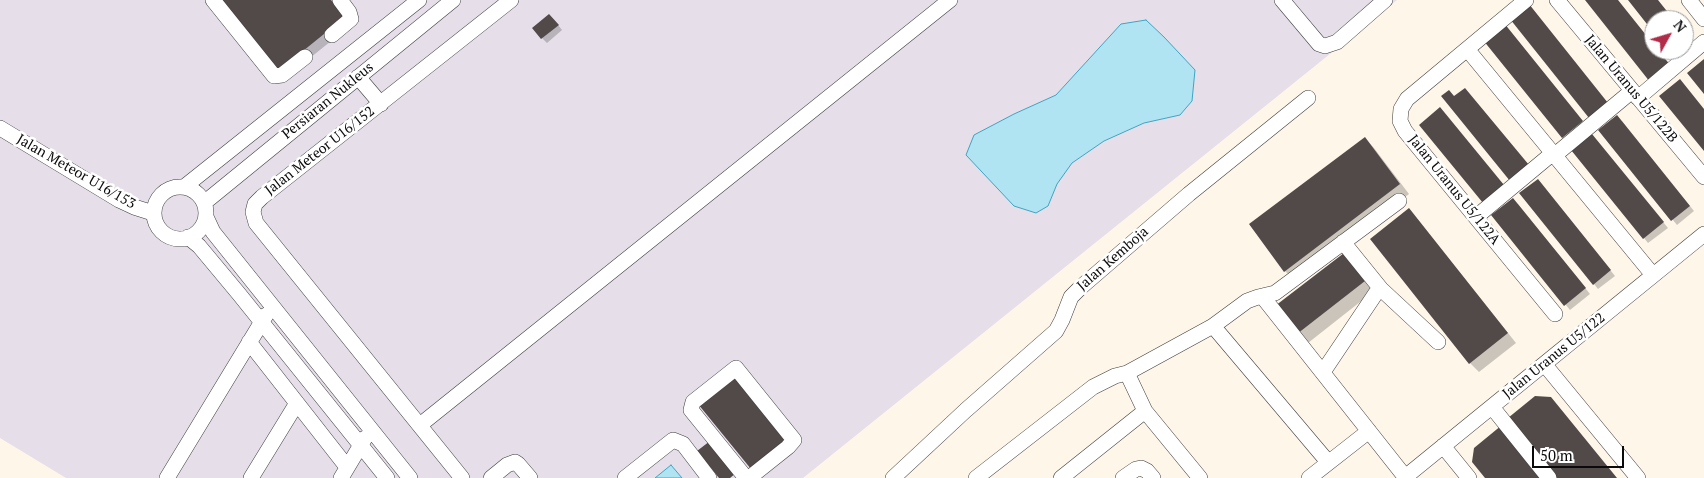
<!DOCTYPE html>
<style>
body{margin:0}
#map{position:relative;width:1704px;height:478px;overflow:hidden;background:#fef6e9;font-family:"PT Serif",serif}
canvas{display:block}
.north{position:absolute;left:1644px;top:10px;width:50px;height:50px;box-sizing:border-box;background:#fff;border:1px solid #9d9d9d;border-radius:50%;rotate:51deg;font-size:14px;font-weight:700;line-height:20px;text-align:center;color:#0a0a0a}
.north::after{content:'';display:block;margin:auto;width:18px;height:22px;background:#b12c48;clip-path:polygon(50% 0,100% 100%,50% 72%,0 100%)}
.scale{position:absolute;left:1532px;top:446px;width:92px;height:22px;box-sizing:border-box;border:2px solid #0a0a0a;border-top:0;padding-left:6px;font-size:15px;line-height:18px;white-space:nowrap;color:#0a0a0a;-webkit-text-stroke:4px #fff;paint-order:stroke}
</style>
<div id="map">
<canvas width="1704" height="478"></canvas>
<div class="north">N</div>
<div class="scale">50 m</div>
</div>
<script>
const c = document.querySelector('canvas').getContext('2d');
c.lineJoin = 'round';
function fillPath(path, color) { c.fillStyle = color; c.fill(path, 'evenodd'); }
const shape = rows => new Path2D(rows.map(r => 'M' + r).join(''));
function strokePath(path, color, width, dash) { c.strokeStyle = color; c.lineWidth = width; c.lineCap = dash ? 'butt' : 'round'; c.setLineDash(dash || []); c.stroke(path); }
function label(font, color, halo, rows, align = 'center') {
  c.font = font + ' "PT Serif",serif'; c.lineWidth = 5; c.setLineDash([]); c.textBaseline = 'middle'; c.strokeStyle = halo; c.fillStyle = color; for (const [text, x, y, turn = 0] of rows) {
    c.save(); c.translate(x, y); c.rotate((+turn || 0) * Math.PI / 180); c.textAlign = isNaN(turn) ? turn : align; if (halo) c.strokeText(text, 0, 0); c.fillText(text, 0, 0); c.restore();
  }
}
fillPath(shape([
 [0,0,1397,0,803,478,66,478,0,438]
]), '#e6dfe9');
const water = shape([
 [1146,20,1164,37,1195,70,1192,101,1180,115,1144,123,1104,141,1072,163,1057,184,1048,206,1036,213,1014,206,966,155,974,135,1014,114,1056,95,1121,24,1146,20],
 [671,465,682,478,655,478,671,465]
]);
fillPath(water, '#b1e4f2');
strokePath(water, '#3da5c4', 1);
fillPath(shape([
 [221,0,331,0,351,25,285,78],
 [554,20,562,30,547,43,542,38],
 [1508,30,1586,126,1567,142,1562,137],
 [1622,121,1694,211,1677,225,1599,130],
 [1592,135,1668,228,1648,243,1644,238],
 [1365,138,1374,148,1409,194,1295,281,1285,271,1250,225],
 [1542,185,1615,276,1598,289,1594,284],
 [1518,204,1590,294,1570,310,1493,216],
 [1409,210,1418,220,1516,343,1479,372,1470,363],
 [1343,254,1374,291,1308,343,1298,333]
]), '#0003');
fillPath(shape([
 [219,0,331,0,345,17,277,72],
 [1585,0,1618,0,1654,45,1654,50,1658,50,1671,66,1650,82],
 [1628,0,1658,0,1674,20,1654,20,1654,33],
 [1529,4,1608,103,1589,118,1510,19],
 [549,14,559,25,541,39,532,28],
 [1504,23,1583,121,1562,138,1483,40],
 [1684,32,1695,46,1676,60,1668,50,1684,50],
 [1704,59,1704,94,1687,73],
 [1680,79,1704,109,1704,151,1659,96],
 [1465,88,1529,165,1510,181,1441,96,1449,90,1454,96],
 [1440,107,1504,185,1483,203,1419,125],
 [1617,115,1690,206,1671,221,1598,130],
 [1592,134,1664,222,1643,239,1571,150],
 [1365,137,1400,184,1284,272,1249,224],
 [1538,179,1611,270,1593,285,1519,193],
 [1513,198,1586,288,1564,306,1491,215],
 [1409,208,1508,333,1469,364,1370,239],
 [1344,253,1365,281,1297,334,1275,306],
 [736,374,788,439,751,469,698,404],
 [1535,396,1551,397,1617,478,1557,478,1508,418],
 [1502,425,1545,478,1485,478,1472,462,1474,448],
 [710,441,736,473,730,478,719,478,697,451]
]), '#524a48');
const minor = shape([
 [213,0,274,76,282,75,305,57],
 [1282,0,1319,44,1325,46,1337,42,1385,0],
 [1526,0,1407,99,1401,109,1400,121,1405,131,1555,314],
 [1557,0,1704,177],
 [1689,0,1704,19],
 [332,35,351,19,349,12,340,0],
 [1467,49,1653,275],
 [358,77,381,104],
 [1638,98,1704,42],
 [0,128,119,200,134,207,153,213],
 [1555,155,1632,91],
 '154 213a26 26 0 1 1 52 0a26 26 0 1 1-52 0Z',
 [184,187,419,0],
 [204,203,453,0],
 [206,217,213,232,410,478],
 [1476,217,1553,153],
 [188,237,199,246,239,294,387,478],
 [1343,242,1381,289,1438,342],
 [1262,296,1406,478],
 [1213,326,1328,462],
 [249,342,347,467],
 [1545,365,1638,478],
 [1323,372,1376,293,1381,289],
 [1127,373,1213,326,1247,301,1258,297,1275,293,1399,201],
 [1492,407,1549,478],
 [420,425,950,0],
 [1443,446,1469,478],
 [167,478,266,315],
 [251,478,297,403],
 [341,478,365,438],
 [462,478,256,223,253,212,255,204,262,197,511,0],
 [491,478,507,465,515,462,518,464,530,478],
 [625,478,673,440,683,444,709,478],
 [746,478,691,410,693,402,736,368,794,440,788,447,749,478],
 [893,478,966,410,1056,331,1062,320,1071,297,1081,287,1189,194,1308,98],
 [976,478,1093,387,1115,376,1127,373,1145,411,1200,478],
 [1061,478,1145,411],
 [1123,478,1136,469,1141,468,1147,471,1153,478],
 [1309,478,1369,431],
 [1404,478,1704,234]
]);
strokePath(minor, '#3d3d3d', 16);
strokePath(minor, '#fff', 15);
label('14px', '#0a0a0a', '#fff', [
 ["Jalan Uranus U5/122B",1631,89,50],
 ["Persiaran Nukleus",328,101,-39],
 ["Jalan Meteor U16/152",320,151,-38],
 ["Jalan Meteor U16/153",76,172,30],
 ["Jalan Uranus U5/122A",1454,190,51],
 ["Jalan Kemboja",1113,259,-41],
 ["Jalan Uranus U5/122",1554,356,-39]
]);
</script>
